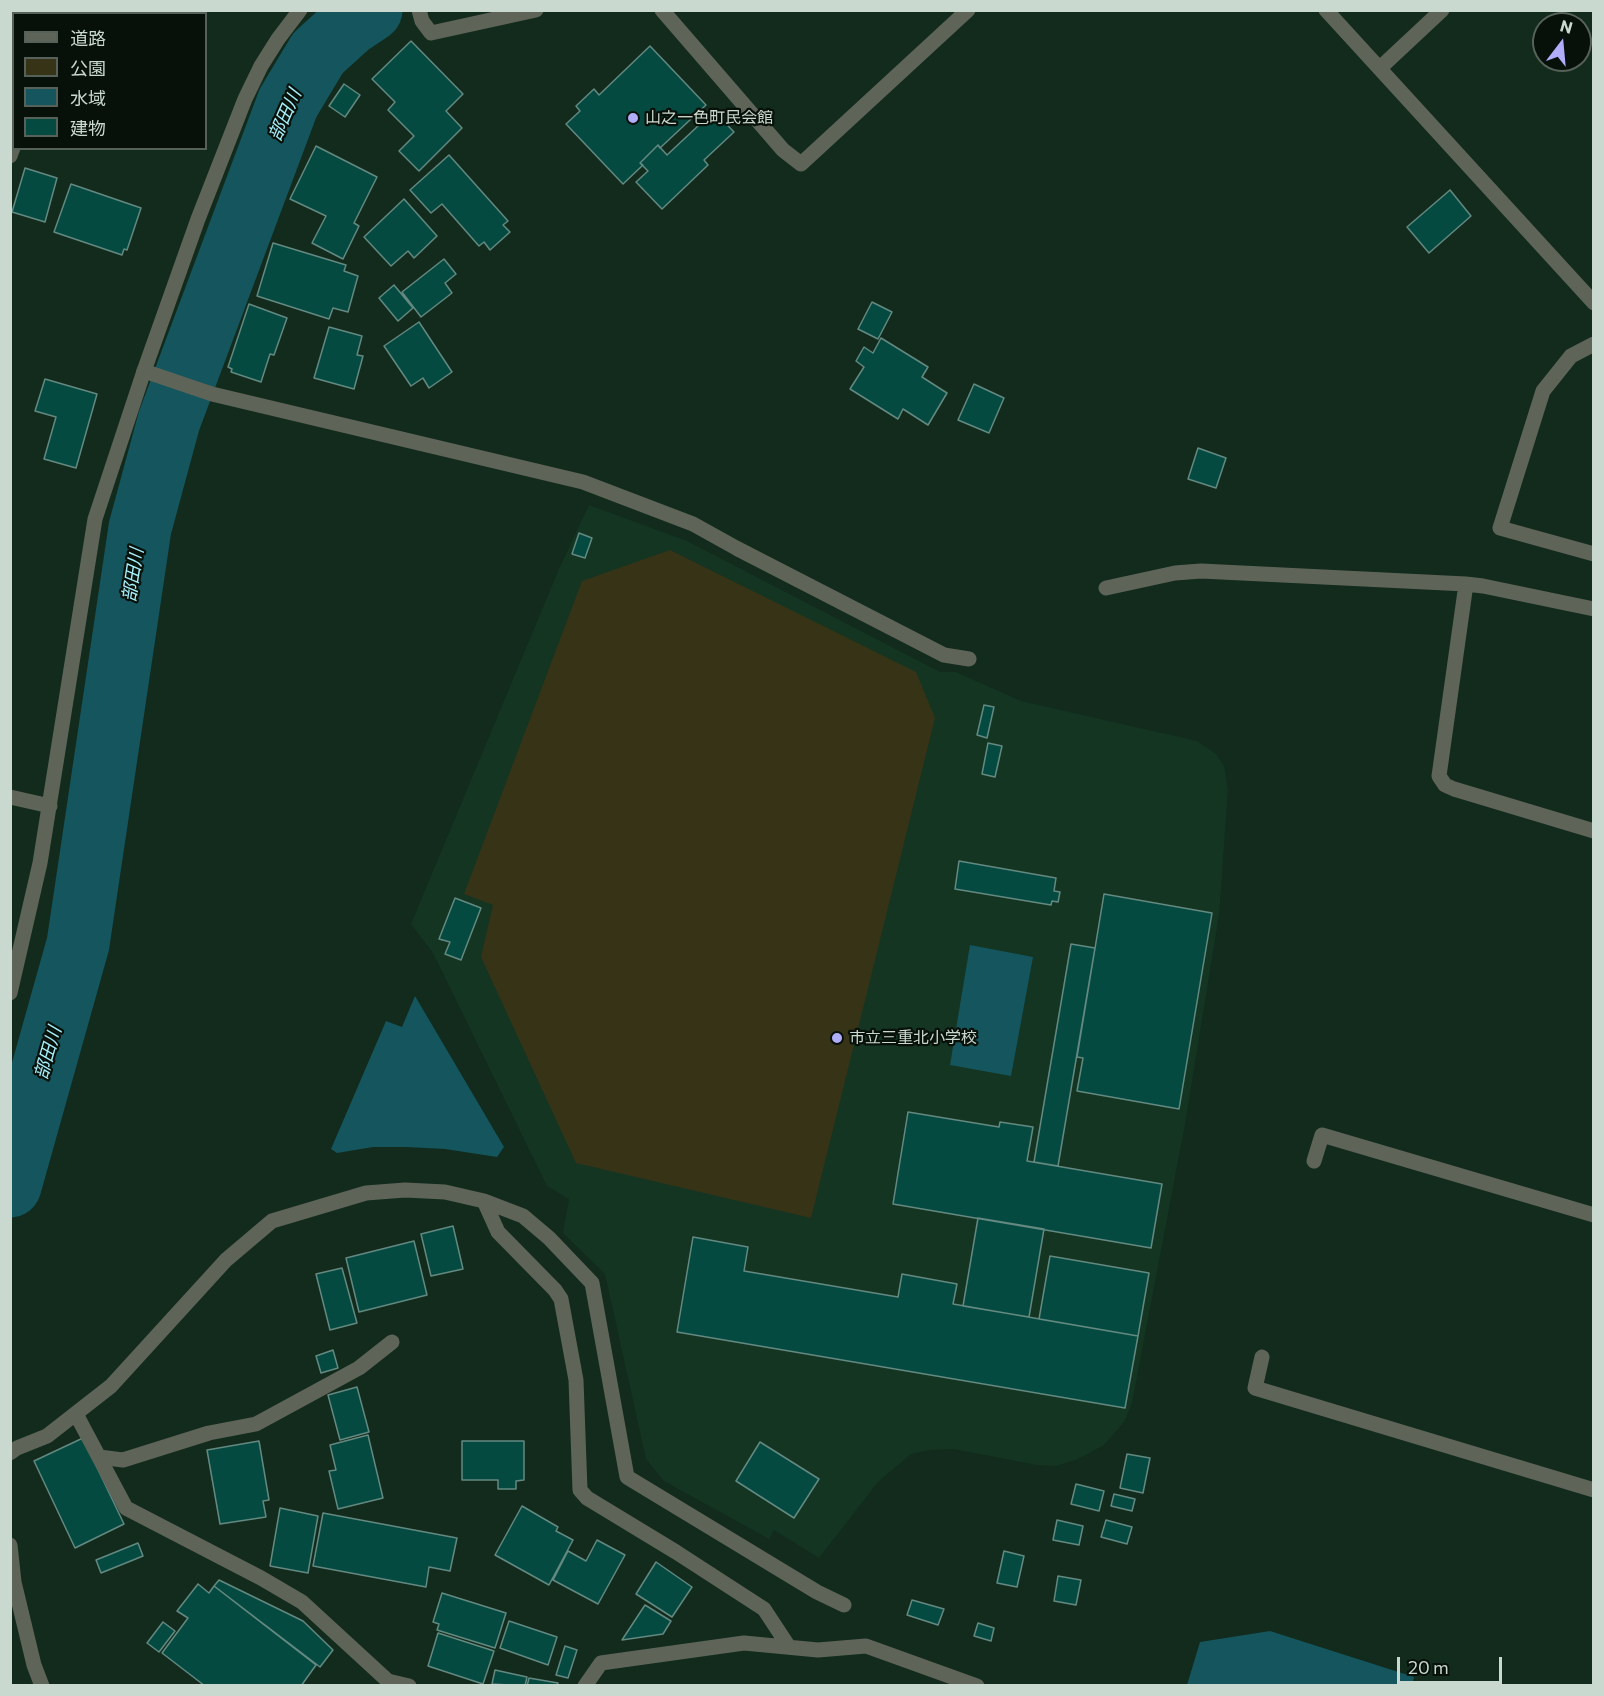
<!DOCTYPE html>
<meta charset="utf-8">
<style>
body{margin:0}
#map{position:relative;width:1604px;height:1696px;overflow:hidden;background:#122b1c;font-family:Commissioner,"Noto Sans JP",sans-serif}
canvas{display:block}
.frame{position:absolute;inset:0;border:12px solid #cad9cf;pointer-events:none}
.legend{position:absolute;left:12px;top:12px;width:195px;height:138px;box-sizing:border-box;background:#07110a;border:2px solid #556159;margin:0;padding:8px 10px;list-style:none;font-size:18px;color:#cad9cf}
.legend li{display:flex;align-items:center;gap:12px;height:30px}
.legend b{width:30px;border:2px solid #556159}
.north{position:absolute;left:1532px;top:12px;width:60px;height:60px;box-sizing:border-box;background:#07110a;border:2px solid #556159;border-radius:50%;rotate:16deg;font-size:16px;font-weight:700;line-height:24px;text-align:center;color:#cad9cf}
.north::after{content:'';display:block;margin:auto;width:21px;height:27px;background:#b1adfa;clip-path:polygon(50% 0,100% 100%,50% 72%,0 100%)}
.scale{position:absolute;left:1397px;top:1657px;width:105px;height:27px;box-sizing:border-box;border:3px solid #cad9cf;border-top:0;padding-left:8px;font-size:18px;line-height:21px;white-space:nowrap;color:#cad9cf;-webkit-text-stroke:4px #07110a;paint-order:stroke}
</style>
<div id="map">
<canvas width="1604" height="1696"></canvas>
<div class="frame"></div>
<ul class="legend">
<li><b style="height:8px;background:#5f6459"></b>道路</li>
<li><b style="height:16px;background:#363317"></b>公園</li>
<li><b style="height:16px;background:#14555e"></b>水域</li>
<li><b style="height:16px;background:#054a41"></b>建物</li>
</ul>
<div class="north">N</div>
<div class="scale">20 m</div>
</div>
<script>
const c = document.querySelector('canvas').getContext('2d');
c.lineJoin = 'round';
function fillPath(path, color) { c.fillStyle = color; c.fill(path, 'evenodd'); }
const shape = rows => new Path2D(rows.map(r => 'M' + r).join(''));
function strokePath(path, color, width, dash) { c.strokeStyle = color; c.lineWidth = width; c.lineCap = dash ? 'butt' : 'round'; c.setLineDash(dash || []); c.stroke(path); }
function label(font, color, halo, rows, align = 'center') {
  c.font = font + ' Commissioner,"Noto Sans JP",sans-serif'; c.lineWidth = 4.5; c.setLineDash([]); c.textBaseline = 'middle'; c.strokeStyle = halo; c.fillStyle = color; for (const [text, x, y, turn = 0] of rows) {
    c.save(); c.translate(x, y); c.rotate((+turn || 0) * Math.PI / 180); c.textAlign = isNaN(turn) ? turn : align; if (halo) c.strokeText(text, 0, 0); c.fillText(text, 0, 0); c.restore();
  }
}
fillPath(shape([
 [589,505,687,541,940,672,956,672,1021,701,1197,741,1216,754,1224,766,1228,790,1219,915,1185,1124,1132,1403,1124,1422,1104,1445,1078,1459,1056,1466,1037,1465,953,1449,930,1450,911,1454,878,1482,819,1558,774,1530,769,1539,664,1481,646,1459,605,1274,563,1233,569,1199,547,1186,433,953,411,924,559,569]
]), '#143522');
fillPath(shape([
 [670,550,916,672,935,718,811,1218,576,1163,481,957,493,905,464,894,582,581]
]), '#363317');
fillPath(shape([
 [970,945,1033,957,1011,1076,950,1065],
 [415,996,504,1147,497,1157,445,1149,406,1147,373,1147,337,1153,331,1149,386,1021,402,1027],
 [1270,1631,1414,1677,1412,1685,1187,1685,1200,1642]
]), '#14555e');
strokePath(shape([
 [10,1186,78,944,140,528,169,421,288,103,318,53,350,24,371,10]
]), '#14555e', 63);
const building = shape([
 [411,41,463,94,446,111,462,128,419,171,399,151,414,136,388,110,395,102,372,79,411,41],
 [650,46,706,105,660,148,658,145,640,163,643,165,623,184,566,124,580,111,576,106,594,89,599,95,650,46],
 [344,84,360,95,345,117,329,106,344,84],
 [714,111,734,132,704,160,708,165,662,209,636,182,648,171,640,163,658,145,667,155,714,111],
 [316,146,377,177,354,223,359,226,343,259,312,243,326,216,290,199,316,146],
 [449,155,508,221,503,225,510,232,490,250,484,242,479,246,442,204,431,213,410,190,449,155],
 [25,168,57,178,45,222,12,212,25,168],
 [71,184,141,208,127,250,124,249,122,255,54,232,71,184],
 [1450,190,1471,216,1429,253,1407,227,1450,190],
 [404,199,437,236,414,258,408,251,391,266,364,237,404,199],
 [273,243,346,265,344,271,358,276,348,312,333,308,329,319,257,296,273,243],
 [444,259,456,274,445,283,452,293,421,317,402,292,444,259],
 [394,285,413,308,398,321,379,298,394,285],
 [872,302,892,312,878,339,858,329,872,302],
 [249,304,287,318,274,355,270,354,261,382,231,372,232,369,228,367,249,304],
 [419,322,452,372,429,388,423,378,411,386,384,346,419,322],
 [329,327,362,336,357,355,363,356,354,389,314,378,329,327],
 [881,338,928,367,922,377,947,393,928,425,903,409,898,419,850,389,864,367,856,361,864,347,873,353,881,338],
 [45,379,97,394,76,468,44,459,56,417,35,411,45,379],
 [974,384,1004,398,989,433,958,420,974,384],
 [1198,448,1226,458,1216,488,1188,479,1198,448],
 [579,533,592,538,585,558,572,554,579,533],
 [984,705,994,707,987,738,977,735,984,705],
 [988,743,1002,746,995,777,982,774,988,743],
 [959,861,1056,878,1054,891,1060,892,1058,902,1052,901,1051,905,955,889,959,861],
 [1104,894,1212,913,1179,1109,1077,1091,1083,1058,1077,1057,1104,894],
 [455,898,481,908,461,960,445,954,450,942,439,939,455,898],
 [1071,944,1095,948,1058,1166,1034,1162,1071,944],
 [908,1112,999,1127,1000,1122,1033,1127,1027,1161,1162,1184,1151,1248,893,1204,908,1112],
 [978,1218,1044,1229,1029,1317,963,1306,978,1218],
 [453,1226,463,1269,431,1276,421,1234,453,1226],
 [693,1237,748,1247,744,1271,898,1297,902,1274,957,1284,953,1304,1138,1336,1125,1408,677,1332,693,1237],
 [414,1241,427,1295,359,1312,346,1258,414,1241],
 [1050,1256,1149,1273,1138,1336,1039,1319,1050,1256],
 [342,1268,357,1323,330,1330,316,1274,342,1268],
 [333,1350,338,1368,321,1373,316,1356,333,1350],
 [357,1387,369,1432,340,1440,328,1395,357,1387],
 [368,1435,383,1498,338,1509,329,1471,336,1470,330,1445,368,1435],
 [83,1438,124,1524,75,1548,34,1461,83,1438],
 [259,1441,269,1500,263,1501,266,1517,220,1524,207,1450,259,1441],
 [462,1441,524,1441,524,1480,516,1481,516,1489,498,1489,498,1480,462,1480,462,1441],
 [760,1442,819,1479,794,1518,736,1481,760,1442],
 [1127,1454,1150,1458,1143,1493,1120,1488,1127,1454],
 [1076,1484,1104,1491,1099,1511,1071,1504,1076,1484],
 [1114,1494,1135,1499,1132,1511,1111,1506,1114,1494],
 [522,1506,558,1527,556,1531,573,1540,549,1585,495,1555,522,1506],
 [280,1508,318,1516,308,1573,270,1566,280,1508],
 [323,1513,457,1538,450,1571,429,1567,426,1587,313,1566,323,1513],
 [1057,1520,1083,1526,1079,1545,1053,1540,1057,1520],
 [1106,1520,1132,1527,1127,1544,1101,1537,1106,1520],
 [597,1540,625,1555,598,1604,553,1580,568,1551,586,1561,597,1540],
 [138,1543,143,1556,101,1573,96,1560,138,1543],
 [1004,1551,1024,1556,1017,1587,997,1583,1004,1551],
 [656,1562,692,1587,672,1617,636,1594,656,1562],
 [1058,1576,1081,1580,1076,1605,1054,1601,1058,1576],
 [219,1580,303,1621,333,1650,320,1667,214,1586,219,1580],
 [198,1584,209,1593,214,1586,316,1665,301,1686,205,1686,162,1653,188,1618,177,1611,198,1584],
 [442,1593,506,1613,495,1648,437,1630,439,1624,433,1622,442,1593],
 [912,1600,944,1609,938,1625,907,1615,912,1600],
 [645,1605,671,1621,663,1634,622,1640,645,1605],
 [509,1621,557,1637,548,1665,500,1648,509,1621],
 [163,1622,175,1631,159,1652,147,1643,163,1622],
 [978,1623,994,1628,991,1641,974,1636,978,1623],
 [438,1633,494,1651,483,1684,428,1666,438,1633],
 [565,1646,577,1650,568,1678,556,1675,565,1646],
 [495,1670,527,1677,525,1686,492,1684,495,1670],
 [529,1678,558,1683,557,1686,527,1686,529,1678]
]);
fillPath(building, '#054a41');
strokePath(building, '#638981', 1.5);
strokePath(shape([
 [1594,344,1571,356,1543,391,1500,528,1594,554],
 [738,549,944,655,969,659],
 [99,1457,123,1460,209,1433,256,1424,359,1368,392,1342]
]), '#5f6459', 15);
strokePath(shape([
 [419,10,422,21,431,33,536,10],
 [662,10,783,150,801,164,968,10],
 [1326,10,1594,303],
 [50,14,51,10],
 [1380,68,1442,10],
 [10,156,14,145],
 [144,371,212,394,583,482,693,524,738,549],
 [1466,584,1439,776,1445,785,1454,789,1594,831],
 [1106,588,1175,573,1201,571,1466,584,1483,586,1594,609],
 [10,797,50,806],
 [1314,1161,1322,1135,1594,1215],
 [484,1201,498,1232,555,1290,561,1299,576,1380,580,1490,587,1498,676,1552,764,1609,789,1647],
 [1262,1357,1255,1388,1594,1490],
 [76,1414,126,1508,261,1578,302,1602,388,1681,409,1686],
 [10,1453,17,1448,47,1436,111,1386,226,1260,272,1221,366,1193,405,1190,445,1192,484,1201,523,1216,549,1238,592,1283,627,1477,817,1592,844,1605],
 [10,1545,14,1582,34,1665,42,1686],
 [585,1686,601,1663,744,1643,818,1650,866,1646,977,1686]
]), '#5f6459', 15);
strokePath(shape([
 [10,993,40,863,95,519,144,371,198,219,245,99,261,66,278,39,300,10]
]), '#5f6459', 15);
for (const [x, y, r, color] of [
 [633,118,6,"#b1adfa"],
 [837,1038,6,"#b1adfa"]
]) { const dot = new Path2D(); dot.arc(x, y, r, 0, 2 * Math.PI); c.fillStyle = color; c.fill(dot); strokePath(dot, '#07110a', 2); }
label('16px', '#cad9cf', '#07110a', [
 ["山之一色町民会館",645,118],
 ["市立三重北小学校",849,1038]
], 'left');
label('italic 18px', '#a7f1fd', '#07110a', [
 ["部田川",285,115,-66],
 ["部田川",133,575,-81],
 ["部田川",48,1053,-74]
]);
</script>
